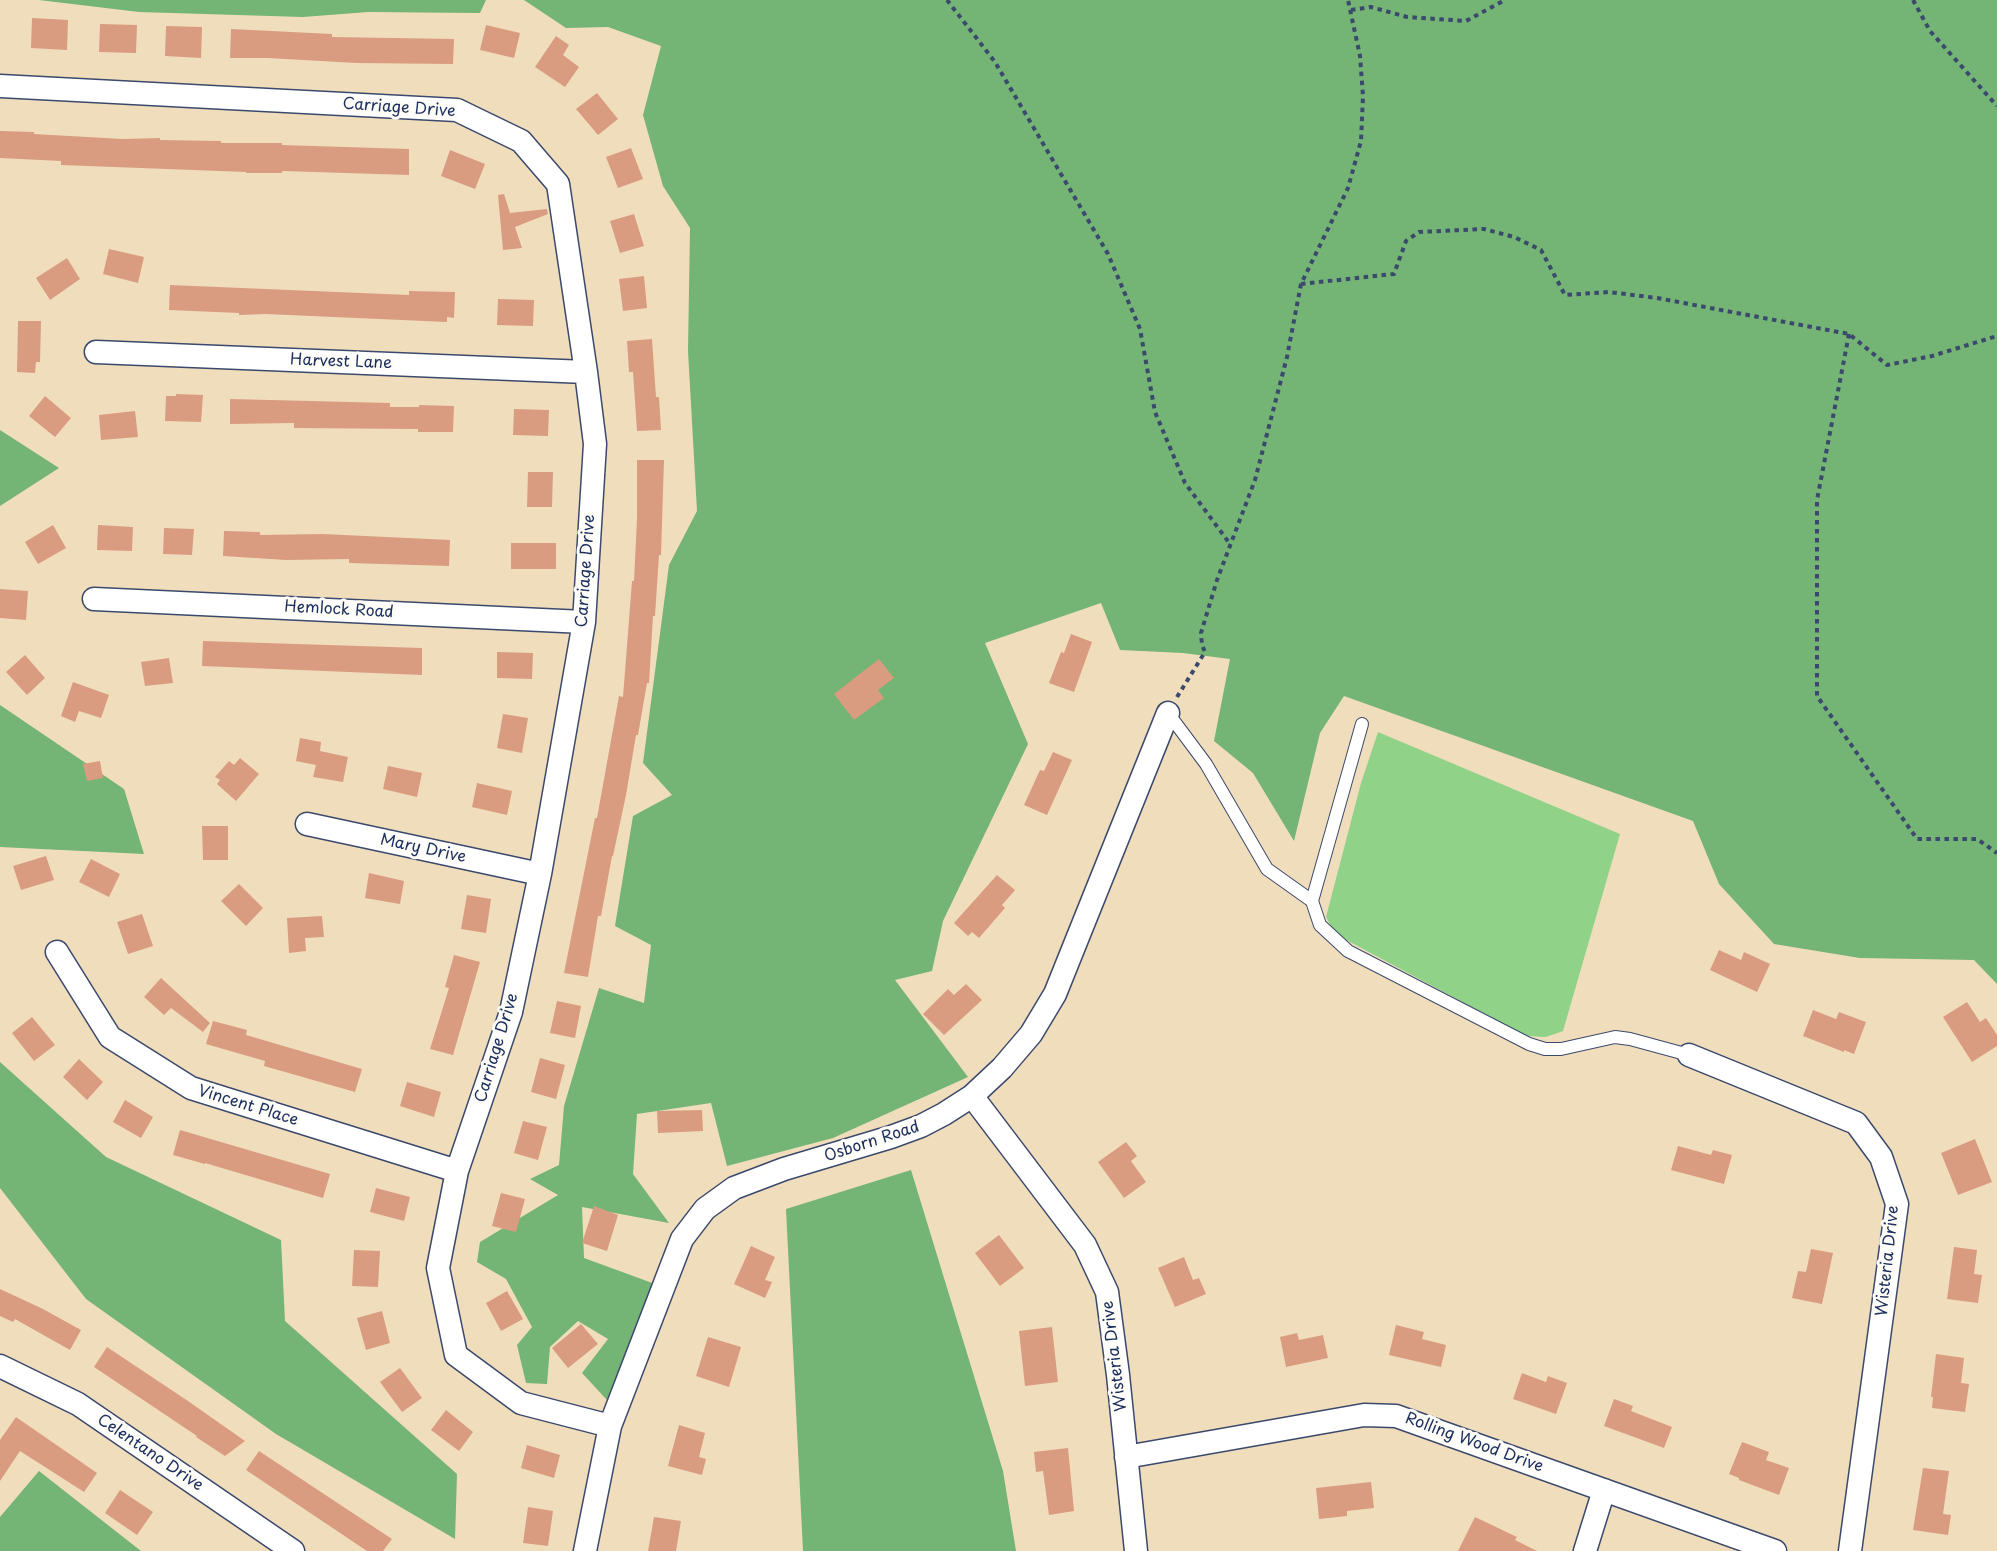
<!DOCTYPE html>
<style>
body{margin:0}
canvas{display:block;background:#f0ddbc}
</style>
<canvas width="1997" height="1551"></canvas>
<script>
const c = document.querySelector('canvas').getContext('2d');
c.lineJoin = 'round';
function fillPath(path, color) { c.fillStyle = color; c.fill(path, 'evenodd'); }
const shape = rows => new Path2D(rows.map(r => 'M' + r).join(''));
function strokePath(path, color, width, dash) { c.strokeStyle = color; c.lineWidth = width; c.lineCap = dash ? 'butt' : 'round'; c.setLineDash(dash || []); c.stroke(path); }
function label(font, color, halo, rows, align = 'center') {
  c.font = font + ' "Playpen Sans",sans-serif'; c.lineWidth = 6; c.setLineDash([]); c.textBaseline = 'middle'; c.strokeStyle = halo; c.fillStyle = color; for (const [text, x, y, turn = 0] of rows) {
    c.save(); c.translate(x, y); c.rotate((+turn || 0) * Math.PI / 180); c.textAlign = isNaN(turn) ? turn : align; if (halo) c.strokeText(text, 0, 0); c.fillText(text, 0, 0); c.restore();
  }
}
fillPath(shape([
 [1378,732,1620,834,1563,1031,1546,1037,1526,1036,1335,934,1326,917,1361,783]
]), '#91d289');
fillPath(shape([
 [39,0,486,0,480,13,368,12,303,17,139,12],
 [524,0,1997,0,1997,984,1974,960,1860,958,1774,944,1719,884,1693,821,1344,696,1320,733,1294,841,1253,773,1214,741,1230,659,1183,653,1120,650,1101,603,985,643,1028,744,943,921,932,971,895,980,968,1077,833,1138,727,1166,711,1103,637,1114,633,1174,669,1223,582,1207,584,1258,655,1284,607,1400,582,1373,608,1339,578,1321,550,1347,547,1384,526,1383,517,1345,532,1327,506,1279,477,1262,480,1242,558,1195,530,1179,559,1165,564,1106,599,988,644,1003,651,945,615,926,633,816,672,795,643,763,669,565,697,511,688,351,690,228,663,186,643,115,661,46,608,27,566,28],
 [0,430,59,468,0,506],
 [0,705,124,789,144,854,0,847],
 [0,1062,106,1157,281,1240,285,1321,457,1474,455,1539,276,1434,86,1299,0,1188],
 [911,1170,1003,1471,1016,1551,803,1551,786,1209],
 [39,1471,141,1551,0,1551,0,1517]
]), '#74b475');
fillPath(shape([
 [32,18,68,20,67,50,31,48],
 [100,24,137,25,136,53,99,52],
 [486,25,520,33,514,58,480,50],
 [166,26,202,27,201,58,165,56],
 [231,29,332,34,332,37,454,39,453,64,356,63,268,58,230,58],
 [556,36,569,45,563,55,579,67,565,87,535,67],
 [597,93,618,119,598,135,576,109],
 [0,131,34,132,34,134,123,139,160,138,160,140,221,141,221,143,282,143,282,145,409,149,409,175,282,171,282,173,246,173,246,172,61,165,61,161,0,158],
 [631,148,643,179,618,188,606,157],
 [450,150,485,164,475,189,441,176],
 [504,194,510,213,547,209,548,214,515,227,522,248,503,250,498,195],
 [634,214,644,246,620,253,610,221],
 [109,249,144,257,138,283,103,274],
 [67,258,80,279,50,300,36,278],
 [644,276,647,308,623,311,619,279],
 [170,285,409,295,409,291,455,292,454,318,447,317,447,322,266,314,239,315,239,313,169,310],
 [498,299,534,300,533,326,497,325],
 [18,321,41,321,40,362,36,362,35,373,17,372],
 [652,339,656,397,659,397,661,430,637,431,633,372,629,372,627,341],
 [176,394,203,395,201,422,165,421,166,396,176,396],
 [45,396,71,418,55,437,29,416],
 [230,399,390,403,390,407,419,407,419,405,454,406,453,432,418,432,418,429,294,428,294,423,230,424],
 [514,409,549,410,548,436,513,435],
 [135,411,138,437,101,440,99,415],
 [637,460,664,460,661,555,659,555,655,616,653,616,649,683,647,683,638,735,636,735,626,795,613,856,612,856,601,916,598,916,588,977,564,973,595,818,597,818,619,696,623,697,632,581,634,581,637,519],
 [528,472,553,472,552,507,527,507],
 [53,525,66,548,38,564,25,542],
 [98,525,133,527,132,551,97,550],
 [164,528,194,529,192,555,163,554],
 [224,531,260,532,260,535,323,534,450,540,449,566,349,563,349,559,286,560,223,556],
 [511,543,556,543,556,569,511,569],
 [0,589,28,591,26,620,0,618],
 [1071,634,1092,642,1074,692,1049,683,1061,652,1064,653],
 [203,641,422,648,422,675,202,666],
 [497,652,533,653,532,679,497,678],
 [25,655,45,678,27,695,6,672],
 [169,658,173,683,145,686,141,662],
 [879,659,894,678,878,690,884,698,854,720,834,694],
 [73,682,109,695,101,718,79,711,75,722,61,716],
 [503,714,528,718,522,753,497,748],
 [300,738,321,742,320,751,348,757,343,782,313,777,316,765,296,761],
 [1053,752,1072,760,1047,815,1024,805,1040,770,1044,771],
 [240,758,259,774,236,801,217,784,220,780,215,777,229,761,234,765],
 [100,761,103,778,87,781,83,764],
 [388,766,422,773,417,797,383,789],
 [477,783,512,791,507,815,472,807],
 [202,826,228,826,228,860,203,860],
 [46,856,54,880,21,890,13,866],
 [91,859,120,874,109,897,79,882],
 [369,873,404,881,400,904,365,898],
 [997,875,1015,890,1002,905,1005,908,979,938,972,932,968,936,954,923],
 [239,884,263,908,246,926,221,901],
 [467,895,491,899,486,933,461,929],
 [142,914,153,946,128,954,117,922],
 [322,916,324,937,305,938,306,951,289,953,287,918],
 [1719,950,1741,960,1744,952,1770,964,1757,992,1710,970],
 [454,955,480,962,453,1055,430,1049,449,988,445,987],
 [161,978,210,1023,203,1032,171,1008,164,1015,144,997],
 [966,984,982,1000,944,1035,923,1014,948,989,954,995],
 [557,1001,581,1006,575,1038,550,1033],
 [1967,1002,1980,1022,1986,1018,1997,1035,1997,1046,1972,1062,1943,1017],
 [1813,1010,1836,1019,1839,1012,1866,1022,1854,1054,1844,1050,1844,1052,1803,1036],
 [32,1017,55,1045,34,1061,12,1033],
 [213,1021,247,1030,246,1035,362,1069,355,1092,264,1066,265,1061,206,1044],
 [540,1058,565,1065,556,1099,531,1092],
 [79,1059,103,1082,87,1100,63,1077],
 [407,1082,441,1092,434,1117,400,1106],
 [125,1100,153,1117,141,1138,113,1122],
 [702,1110,703,1131,658,1133,657,1111],
 [523,1121,547,1127,538,1160,514,1153],
 [180,1130,330,1174,323,1198,205,1163,205,1164,173,1155],
 [1975,1139,1992,1182,1958,1195,1941,1153],
 [1126,1142,1137,1156,1131,1161,1146,1182,1124,1198,1098,1162],
 [1678,1146,1711,1155,1713,1150,1732,1155,1724,1184,1671,1170],
 [376,1188,410,1197,404,1221,370,1212],
 [501,1193,525,1199,516,1232,492,1226],
 [594,1206,618,1215,607,1251,582,1243],
 [999,1235,1024,1268,1000,1286,975,1253],
 [751,1246,775,1257,765,1280,772,1282,765,1298,734,1284],
 [1954,1247,1977,1250,1974,1274,1982,1275,1978,1303,1947,1299],
 [1811,1249,1833,1253,1822,1304,1792,1298,1798,1271,1806,1272],
 [354,1250,380,1251,378,1287,352,1286],
 [1184,1257,1193,1280,1199,1278,1206,1294,1175,1307,1158,1268],
 [0,1289,43,1309,81,1330,70,1350,15,1319,13,1322,0,1316],
 [507,1291,523,1319,501,1331,486,1303],
 [382,1311,390,1343,366,1350,357,1318],
 [581,1324,598,1344,568,1368,552,1348],
 [1396,1325,1424,1332,1422,1339,1446,1345,1441,1367,1389,1355],
 [1052,1327,1058,1382,1025,1386,1019,1331],
 [1297,1333,1299,1340,1323,1335,1328,1358,1286,1367,1280,1337],
 [708,1337,741,1347,729,1387,696,1376],
 [107,1347,188,1401,245,1441,225,1456,196,1437,197,1436,94,1367],
 [1936,1354,1964,1358,1961,1383,1969,1384,1965,1412,1932,1408,1933,1397,1931,1397],
 [400,1368,422,1398,402,1412,380,1382],
 [1522,1373,1546,1382,1548,1376,1567,1383,1556,1414,1513,1399],
 [1614,1399,1633,1406,1631,1411,1672,1427,1664,1448,1604,1426],
 [446,1410,473,1432,459,1451,431,1430],
 [16,1417,97,1473,84,1492,20,1451,0,1481,0,1440],
 [679,1425,705,1433,699,1457,706,1459,702,1475,668,1466],
 [1742,1442,1769,1452,1766,1460,1789,1468,1779,1495,1739,1480,1739,1478,1729,1474],
 [527,1445,560,1455,554,1478,521,1468],
 [1068,1448,1074,1511,1049,1515,1043,1471,1036,1472,1034,1452],
 [259,1451,392,1539,383,1551,367,1551,246,1470],
 [1923,1468,1949,1471,1943,1514,1951,1515,1948,1535,1913,1530],
 [1371,1482,1374,1508,1347,1511,1347,1516,1319,1519,1316,1488],
 [120,1490,153,1512,137,1535,105,1513],
 [528,1507,553,1511,548,1546,523,1543],
 [654,1517,681,1521,676,1551,648,1551],
 [1475,1517,1517,1537,1515,1540,1537,1551,1458,1551]
]), '#da9c80');
const lane = shape([
 [1168,713,1206,764,1267,869,1312,901,1362,724],
 [1312,901,1320,925,1348,951,1529,1044,1545,1049,1561,1049,1615,1037,1630,1039,1689,1055]
]);
const street = shape([
 [0,86,457,110,521,141,558,184,586,372,595,444,584,622,540,874,511,1012,457,1171,438,1268,456,1355,521,1403,610,1426],
 [96,352,586,372],
 [94,599,584,622],
 [307,824,540,874],
 [57,952,110,1037,191,1088,457,1171],
 [1689,1055,1856,1123,1881,1157,1897,1204,1850,1551],
 [972,1096,1085,1245,1107,1292,1118,1375,1136,1551],
 [0,1366,78,1404,293,1551],
 [1126,1457,1364,1415,1396,1416,1775,1551],
 [585,1551,610,1426,682,1239,705,1209,734,1188,784,1169,891,1137,921,1126,944,1114,972,1096,1002,1068,1031,1034,1055,994,1168,713],
 [1585,1551,1604,1490]
]);
strokePath(lane, '#3b496c', 14);
strokePath(street, '#3b496c', 25);
strokePath(shape([
 [947,0,995,62,1108,254,1140,329,1155,412,1185,483,1230,544],
 [1913,0,1930,31,1997,106],
 [1351,10,1371,7,1407,17,1466,21,1505,0],
 [1301,284,1394,274,1406,241,1419,232,1484,229,1514,237,1541,250,1565,295,1609,292,1657,298,1849,334,1887,365,1932,356,1997,336],
 [1849,334,1817,500,1817,696,1917,839,1977,839,1997,853],
 [1177,697,1205,652,1202,645,1201,633,1217,580,1255,480,1287,357,1301,284,1348,188,1361,141,1363,96,1360,56,1348,0]
]), '#3b496c', 4, [4.5, 4.5]);
strokePath(lane, '#fff', 12);
strokePath(street, '#fff', 22);
label('16px', '#1b2f5e', '#fdfcf7', [
 ["Carriage Drive",399,108,4],
 ["Harvest Lane",341,362,2],
 ["Carriage Drive",586,571,-86],
 ["Hemlock Road",339,610,3],
 ["Mary Drive",423,849,12],
 ["Carriage Drive",497,1048,-73],
 ["Vincent Place",248,1106,17],
 ["Osborn Road",872,1142,-18],
 ["Wisteria Drive",1888,1261,-84],
 ["Wisteria Drive",1115,1356,-97],
 ["Rolling Wood Drive",1474,1443,20],
 ["Celentano Drive",150,1453,34]
]);
</script>
